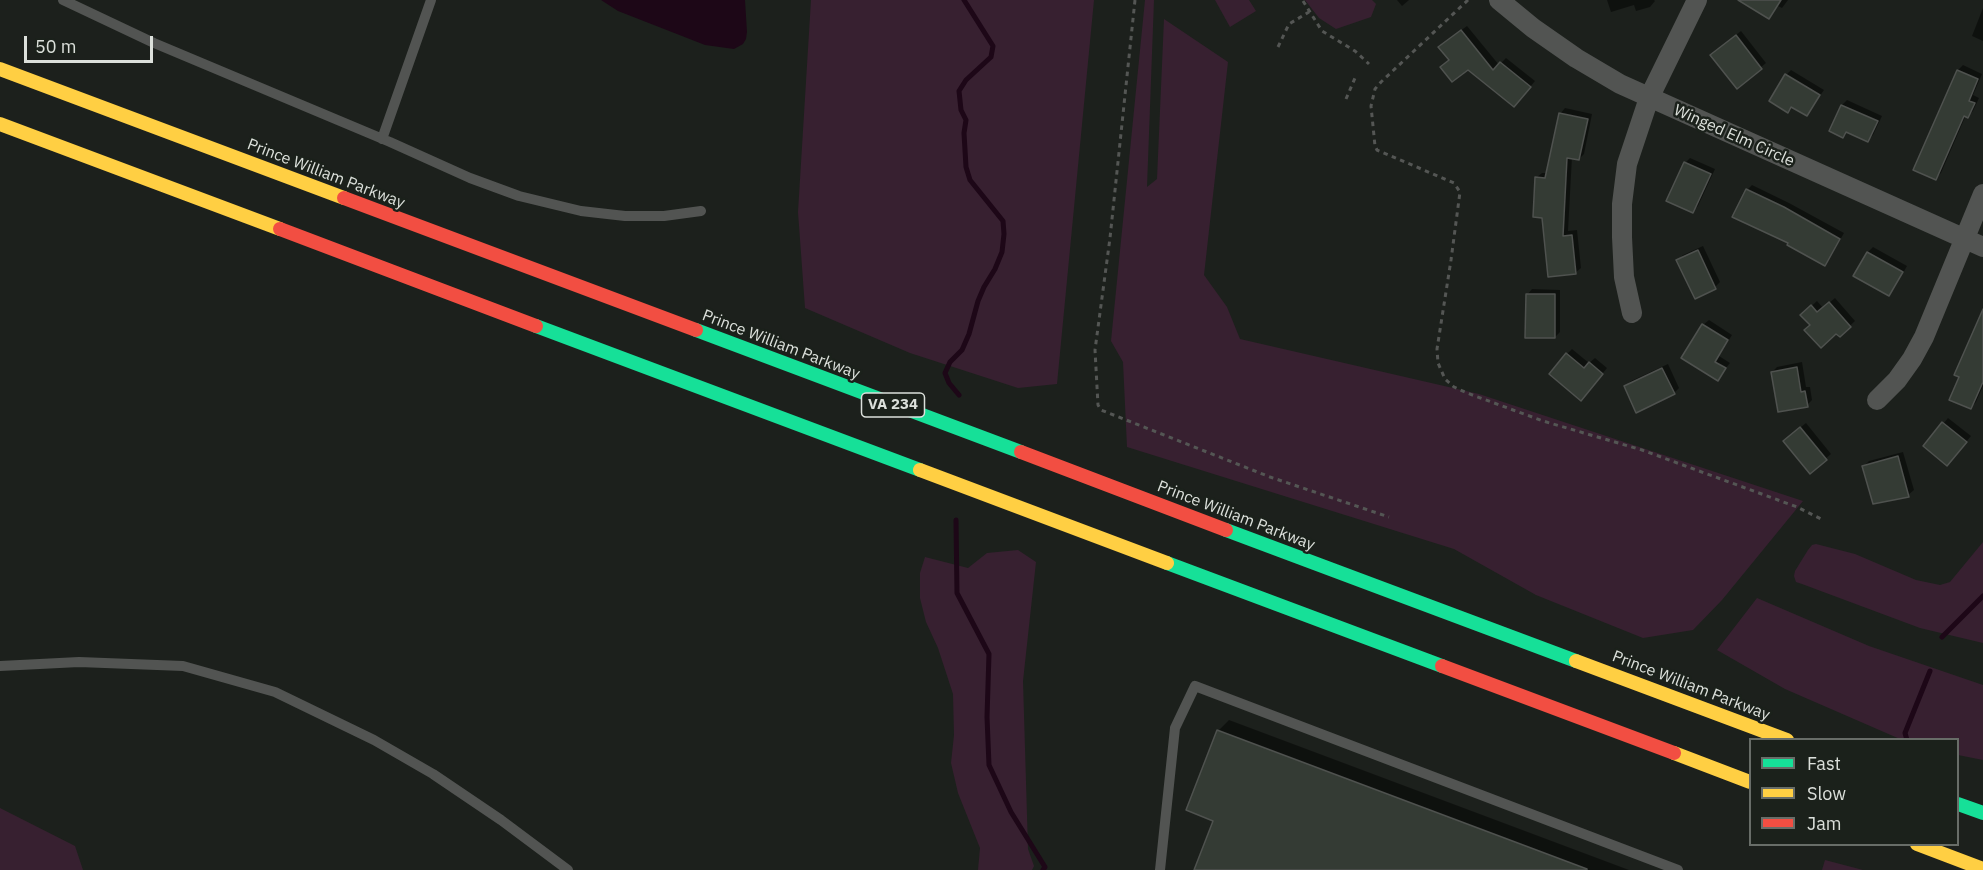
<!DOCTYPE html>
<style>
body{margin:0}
#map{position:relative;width:1983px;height:870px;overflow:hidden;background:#1c201c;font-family:"IBM Plex Sans",sans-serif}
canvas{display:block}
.legend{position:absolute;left:1749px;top:738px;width:210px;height:108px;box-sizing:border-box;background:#1b211b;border:2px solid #686d68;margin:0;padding:8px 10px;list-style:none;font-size:18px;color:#dce0db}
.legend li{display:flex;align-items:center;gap:12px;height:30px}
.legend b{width:30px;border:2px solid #686d68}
.scale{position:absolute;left:24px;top:36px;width:129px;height:27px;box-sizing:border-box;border:3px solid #dce0db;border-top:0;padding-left:8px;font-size:18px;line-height:21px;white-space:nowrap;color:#dce0db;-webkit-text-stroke:4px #1b211b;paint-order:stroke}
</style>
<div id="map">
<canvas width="1983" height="870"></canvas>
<ul class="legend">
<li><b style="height:8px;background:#16e098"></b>Fast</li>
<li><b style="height:8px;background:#ffcf43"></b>Slow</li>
<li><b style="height:8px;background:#f24e42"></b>Jam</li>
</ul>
<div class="scale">50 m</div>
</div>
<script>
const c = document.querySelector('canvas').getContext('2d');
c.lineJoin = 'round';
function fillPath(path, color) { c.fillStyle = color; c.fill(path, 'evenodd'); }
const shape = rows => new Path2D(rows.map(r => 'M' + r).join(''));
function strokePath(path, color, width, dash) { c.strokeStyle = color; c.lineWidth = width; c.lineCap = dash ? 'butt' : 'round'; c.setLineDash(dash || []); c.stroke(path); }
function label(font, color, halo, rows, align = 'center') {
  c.font = font + ' "IBM Plex Sans",sans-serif'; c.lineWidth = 5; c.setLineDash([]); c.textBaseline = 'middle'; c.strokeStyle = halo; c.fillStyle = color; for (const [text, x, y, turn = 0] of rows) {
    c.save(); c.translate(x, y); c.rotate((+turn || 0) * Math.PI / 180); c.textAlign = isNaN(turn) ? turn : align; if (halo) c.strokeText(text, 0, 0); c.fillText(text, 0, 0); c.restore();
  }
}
fillPath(shape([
 [811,0,1094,0,1057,384,1018,388,910,353,805,308,798,212],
 [1145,0,1154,0,1147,187,1157,179,1164,19,1228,62,1204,275,1227,307,1240,339,1479,394,1803,501,1722,600,1693,630,1643,638,1536,595,1454,549,1127,447,1123,362,1111,341],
 [1215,0,1249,0,1256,11,1230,27],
 [1305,0,1372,0,1376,4,1371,17,1336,29,1319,18],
 [1983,542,1983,643,1920,628,1802,584,1796,582,1794,576,1795,571,1808,550,1812,545,1816,544,1855,554,1916,580,1940,585,1950,582],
 [1018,550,1036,562,1023,681,1028,849,1034,866,1032,870,978,870,980,848,958,793,951,763,954,735,953,694,938,648,926,622,920,598,920,573,925,557,968,568,987,553],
 [1757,598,1869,646,1983,685,1983,760,1958,755,1958,740,1900,739,1785,689,1717,650],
 [0,808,75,846,83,870,0,870],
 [1825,860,1863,870,1822,870]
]), '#372030');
fillPath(shape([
 [601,0,745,0,747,32,746,39,743,44,734,49,705,45,618,11]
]), '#1d0717');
fillPath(shape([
 [1397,0,1409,0,1402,6],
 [1607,0,1654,0,1655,1,1650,7,1636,11,1634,5,1611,12],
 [1748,0,1788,0,1782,8,1778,6,1769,17],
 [1983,8,1983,41,1972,36],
 [1467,26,1499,65,1506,58,1535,81,1519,100,1468,68,1450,60,1445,42],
 [1741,31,1766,63,1737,87,1717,50],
 [1963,65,1982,74,1973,95,1979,98,1973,111,1968,116,1966,115,1941,173,1936,178,1958,70],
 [1791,70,1824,90,1807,114,1793,106,1788,111,1786,75],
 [1847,100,1882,116,1873,135,1868,140,1848,131,1843,136,1831,130,1842,105],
 [1565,108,1592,114,1584,154,1579,159,1572,157,1568,231,1577,230,1581,268,1575,273,1543,216,1536,178,1542,173,1548,173,1560,114],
 [1690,158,1715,169,1698,206,1693,211,1685,163],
 [1752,185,1789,203,1844,233,1829,259,1824,264,1747,190],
 [1703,246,1720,282,1715,287,1696,297,1678,260,1683,255],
 [1873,247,1907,266,1894,289,1889,294,1855,275,1868,252],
 [1532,289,1560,290,1560,332,1555,337,1527,295],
 [1835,298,1855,321,1840,335,1802,315,1817,301,1823,308],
 [1983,313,1983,386,1976,402,1971,408],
 [1709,320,1732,335,1719,356,1730,363,1717,379,1703,325],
 [1572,349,1589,363,1595,358,1607,368,1586,394,1567,354],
 [1802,362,1806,387,1810,387,1812,400,1807,405,1772,372,1777,367],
 [1668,364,1679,388,1674,393,1625,387,1631,381],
 [1948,418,1971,436,1952,459,1925,446],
 [1806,423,1831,454,1810,472,1790,436],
 [1903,452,1914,490,1908,495,1864,466,1869,461],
 [1229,720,1629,870,1196,870,1215,820,1218,731]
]), '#0007');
strokePath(shape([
 [959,395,949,383,945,373,950,362,962,350,969,334,978,301,984,287,995,269,1002,252,1004,234,1003,221,970,180,966,167,964,133,966,120,961,110,959,91,966,80,991,57,993,46,964,0],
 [956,520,957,593,989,654,987,717,989,765,1011,812,1045,867,1043,870],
 [1942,637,1983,596],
 [1907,740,1905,733,1930,671]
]), '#1d0717', 5);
const building = shape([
 [1738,0,1781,0,1769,19,1738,0],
 [1461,30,1493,70,1500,62,1531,87,1514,107,1468,70,1452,82,1440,67,1449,60,1438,47,1461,30],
 [1736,35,1762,69,1737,89,1710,55,1736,35],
 [1957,70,1978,79,1969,101,1975,103,1968,118,1964,116,1936,180,1913,170,1957,70],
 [1785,74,1820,95,1807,116,1791,107,1788,113,1769,101,1785,74],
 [1841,105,1878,121,1868,142,1846,132,1843,138,1829,131,1841,105],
 [1559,113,1588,119,1579,160,1567,158,1563,236,1572,235,1576,274,1548,277,1542,218,1533,217,1535,177,1545,178,1559,113],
 [1684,162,1711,174,1693,213,1666,201,1684,162],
 [1746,189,1784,207,1840,239,1825,266,1787,245,1788,243,1732,217,1746,189],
 [1698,250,1716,289,1695,299,1676,260,1698,250],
 [1867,252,1903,272,1889,296,1853,276,1867,252],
 [1526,294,1555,294,1555,338,1525,338,1526,294],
 [1829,302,1851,327,1840,337,1836,334,1821,348,1804,330,1810,325,1800,315,1811,305,1817,312,1829,302],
 [1983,309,1983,382,1971,409,1949,400,1959,377,1954,375,1983,309],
 [1702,324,1728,340,1715,362,1726,368,1718,381,1681,358,1702,324],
 [1566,353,1584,368,1589,362,1603,374,1581,401,1549,374,1566,353],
 [1797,367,1801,392,1805,391,1808,407,1778,412,1771,372,1797,367],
 [1662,368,1675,394,1636,413,1624,386,1662,368],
 [1942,422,1967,442,1947,466,1923,446,1942,422],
 [1800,427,1827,460,1810,474,1783,441,1800,427],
 [1898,456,1909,497,1873,504,1862,466,1898,456],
 [1217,730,1587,869,1587,870,1194,870,1213,821,1186,810,1217,730]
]);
fillPath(building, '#343b34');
strokePath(building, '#4f524f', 1.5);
strokePath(shape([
 [1135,0,1110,238,1095,350,1098,405,1101,410,1270,477,1389,517],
 [1468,0,1381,82,1375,89,1371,106,1375,146,1377,150,1454,183,1460,192,1451,260,1437,349,1438,363,1445,379,1454,387,1467,393,1543,421,1642,450,1797,507,1821,519],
 [1303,1,1322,31,1355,51,1369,64],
 [1278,47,1289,24,1309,12],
 [1346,99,1355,78]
]), '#545654', 3, [4.5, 4.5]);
strokePath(shape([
 [63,0,154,43,390,142,470,178,519,196,581,211,625,216,664,216,701,211],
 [382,139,431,0],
 [0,666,79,662,183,666,275,692,374,740,433,774,501,820,568,870],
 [1160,870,1175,728,1195,686,1678,870]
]), '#525452', 10);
strokePath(shape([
 [1499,0,1533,28,1576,58,1620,84,1983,247],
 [1632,313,1624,277,1622,237,1622,204,1627,164,1649,98,1697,0],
 [1877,400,1897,380,1912,359,1924,337,1983,194]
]), '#525452', 20);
strokePath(shape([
 [536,326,920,470],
 [696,330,1021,452],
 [1226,530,1576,661],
 [1167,563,1442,666],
 [1958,804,1983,813]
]), '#16e098', 14);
strokePath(shape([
 [0,69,344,198],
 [0,124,280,229],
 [920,470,1167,563],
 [1576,661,1787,740],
 [1674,753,1750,782],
 [1917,844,1983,869]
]), '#ffcf43', 14);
strokePath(shape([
 [344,198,696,330],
 [280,229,536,326],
 [1021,452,1226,530],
 [1442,666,1674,753]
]), '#f24e42', 14);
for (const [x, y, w] of [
 [893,405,63]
]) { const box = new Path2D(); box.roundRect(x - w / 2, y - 12, w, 24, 4.5); c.fillStyle = '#1b211b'; c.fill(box); strokePath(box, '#dce0db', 1.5); }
label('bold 15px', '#dce0db', null, [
 ["VA 234",893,405]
]);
label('16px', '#dce0db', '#1b211b', [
 ["Winged Elm Circle",1734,136,24],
 ["Prince William Parkway",326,174,21],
 ["Prince William Parkway",781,345,21],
 ["Prince William Parkway",1236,516,21],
 ["Prince William Parkway",1691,686,21]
]);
</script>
